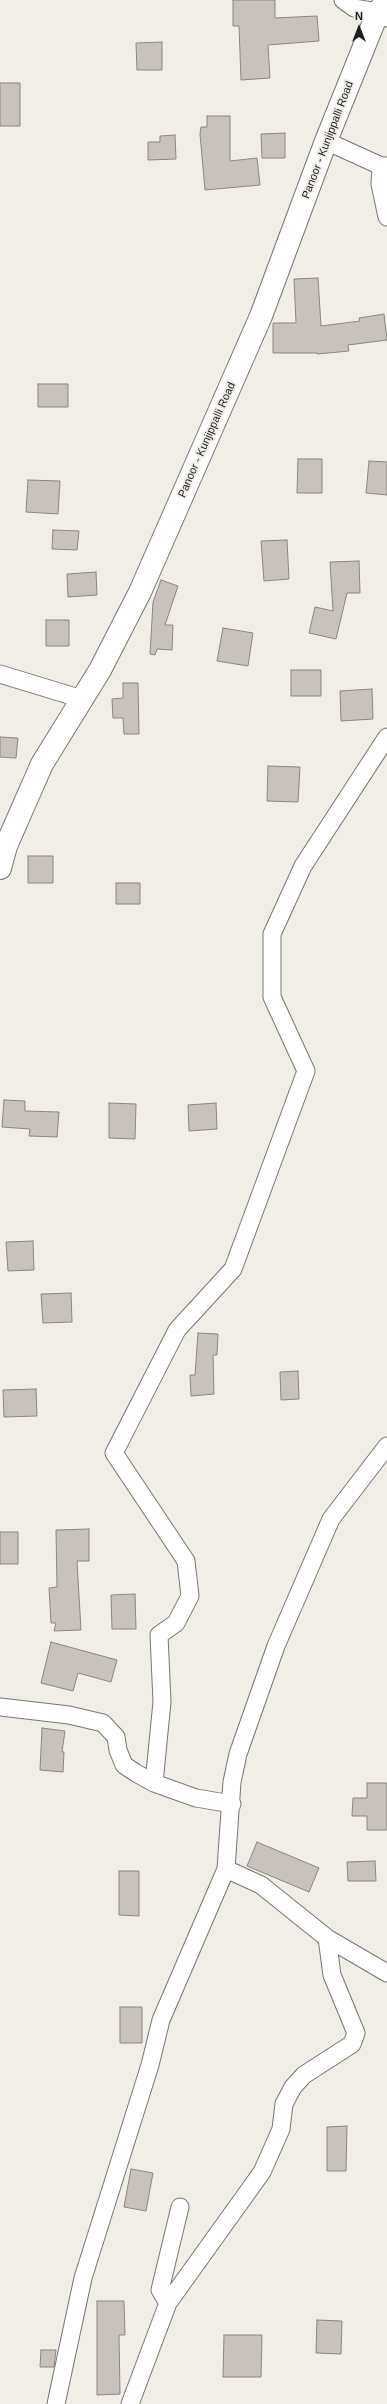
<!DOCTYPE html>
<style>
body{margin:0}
#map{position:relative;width:387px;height:2404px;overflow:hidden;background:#f1eee8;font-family:Helvetica,sans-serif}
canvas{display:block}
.north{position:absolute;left:339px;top:8px;width:40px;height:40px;-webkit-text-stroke:3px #f1eee8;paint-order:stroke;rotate:0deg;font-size:11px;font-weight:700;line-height:16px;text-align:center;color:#1e1e1b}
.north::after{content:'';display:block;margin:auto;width:14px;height:18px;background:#1e1e1b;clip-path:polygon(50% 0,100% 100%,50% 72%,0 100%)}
</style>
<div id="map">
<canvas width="387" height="2404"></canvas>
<div class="north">N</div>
</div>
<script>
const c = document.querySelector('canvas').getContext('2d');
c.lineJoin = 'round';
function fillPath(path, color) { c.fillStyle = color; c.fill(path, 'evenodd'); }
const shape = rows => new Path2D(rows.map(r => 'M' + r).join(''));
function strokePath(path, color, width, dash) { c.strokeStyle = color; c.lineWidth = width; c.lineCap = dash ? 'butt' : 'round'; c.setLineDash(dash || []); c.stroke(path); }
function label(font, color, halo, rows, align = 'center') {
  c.font = font + ' Helvetica,sans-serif'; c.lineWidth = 4; c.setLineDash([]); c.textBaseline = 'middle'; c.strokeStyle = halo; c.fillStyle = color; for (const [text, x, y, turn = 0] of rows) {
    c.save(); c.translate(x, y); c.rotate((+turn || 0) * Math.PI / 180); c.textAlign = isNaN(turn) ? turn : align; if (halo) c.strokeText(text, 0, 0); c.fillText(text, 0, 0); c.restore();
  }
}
const building = shape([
 [233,0,275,0,275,18,317,16,319,41,268,45,270,78,241,80,239,26,233,26,233,0],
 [162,42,162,70,137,70,136,43,162,42],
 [0,83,20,83,20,126,0,126,0,83],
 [207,116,230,116,230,161,257,158,260,185,205,190,200,134,201,127,207,127,207,116],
 [285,133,285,158,262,158,261,134,285,133],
 [175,135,176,159,148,160,148,142,160,142,160,136,175,135],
 [318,278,321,326,360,321,359,318,384,314,387,340,348,345,349,351,317,354,317,353,273,353,273,323,296,323,294,279,318,278],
 [38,384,68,384,68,407,38,407,38,384],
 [298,459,322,459,322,493,297,493,298,459],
 [369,461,387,462,387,495,366,493,369,461],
 [28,480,60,481,58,514,26,512,28,480],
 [53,530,79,531,77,550,52,549,53,530],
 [287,540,289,579,264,581,261,541,287,540],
 [359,561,360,593,347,593,336,639,309,633,315,607,333,611,330,562,359,561],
 [96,572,97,595,68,597,67,574,96,572],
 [161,580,178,586,165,625,173,625,172,650,157,649,155,655,150,654,153,602,161,580],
 [46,620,69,620,69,646,46,646,46,620],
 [223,628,253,633,248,666,217,661,223,628],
 [291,670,321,670,321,696,291,696,291,670],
 [123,683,138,683,139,734,124,734,123,718,113,718,112,699,123,698,123,683],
 [372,689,373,719,341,721,340,691,372,689],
 [0,737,18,738,16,758,0,757,0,737],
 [268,766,300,767,298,802,267,801,268,766],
 [28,856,53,856,53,883,28,883,28,856],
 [116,883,140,883,140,904,116,904,116,883],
 [4,1100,25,1101,25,1111,59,1112,57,1137,29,1136,30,1129,2,1127,4,1100],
 [109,1103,136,1104,135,1139,109,1138,109,1103],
 [216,1103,217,1129,189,1131,188,1105,216,1103],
 [33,1241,34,1270,8,1271,6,1242,33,1241],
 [71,1293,72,1322,43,1323,41,1294,71,1293],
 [198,1333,218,1334,217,1355,213,1355,214,1394,191,1396,190,1375,195,1375,198,1333],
 [298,1371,299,1399,281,1400,280,1372,298,1371],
 [36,1389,37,1416,4,1417,3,1390,36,1389],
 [89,1529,89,1561,77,1561,81,1630,54,1631,56,1623,51,1623,49,1588,57,1587,56,1530,89,1529],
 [0,1532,18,1532,18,1564,0,1564,0,1532],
 [135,1594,136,1629,112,1629,111,1595,135,1594],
 [51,1642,117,1660,111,1682,78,1673,73,1691,41,1683,51,1642],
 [42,1728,65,1731,62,1752,64,1752,63,1772,40,1770,42,1728],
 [367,1783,387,1783,387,1830,367,1830,367,1816,352,1816,353,1798,367,1798,367,1783],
 [257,1842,319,1868,309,1892,247,1866,257,1842],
 [375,1861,376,1881,348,1881,347,1862,375,1861],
 [119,1871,139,1871,139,1916,119,1915,119,1871],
 [120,2007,142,2007,142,2043,120,2043,120,2007],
 [347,2126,346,2171,327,2171,327,2127,347,2126],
 [131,2169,153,2173,146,2211,124,2207,131,2169],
 [97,2301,124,2301,125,2335,119,2335,120,2394,97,2395,97,2301],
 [317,2320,342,2321,341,2354,316,2353,317,2320],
 [224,2335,262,2335,261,2377,223,2377,224,2335],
 [41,2350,56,2350,54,2367,40,2367,41,2350]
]);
fillPath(building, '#c8c1bd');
strokePath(building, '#8b8581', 1);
const minor = shape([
 [343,0,354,8,378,12,387,18],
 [326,141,381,166,387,166],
 [381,166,380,184,387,217],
 [0,674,82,699],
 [0,1707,69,1715,103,1723,116,1737,118,1750,124,1765,136,1773,154,1783,196,1798,232,1804],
 [154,1783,162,1702,159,1635,176,1623,190,1596,186,1561,114,1453,177,1330,233,1269,306,1071,272,997,272,934,303,866,387,737],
 [226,1869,261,1885,327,1938,387,1973],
 [168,2303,160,2290,180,2207],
 [56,2404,83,2278,150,2065,161,2020,226,1869,232,1782,238,1754,276,1646,331,1519,387,1446],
 [130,2404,168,2303,262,2172,281,2129,284,2104,293,2087,304,2075,352,2044,356,2033,332,1975,327,1938]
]);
const secondary = shape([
 [0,868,6,846,42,764,100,670,140,592,261,316,326,141,378,12,387,0]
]);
strokePath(minor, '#787670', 19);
strokePath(secondary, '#787670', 24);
strokePath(minor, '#fff', 17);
strokePath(secondary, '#fff', 22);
label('11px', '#1e1e1b', '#f1eee8', [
 ["Panoor - Kunjippalli Road",328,140,-69],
 ["Panoor - Kunjippalli Road",207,440,-66]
]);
</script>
